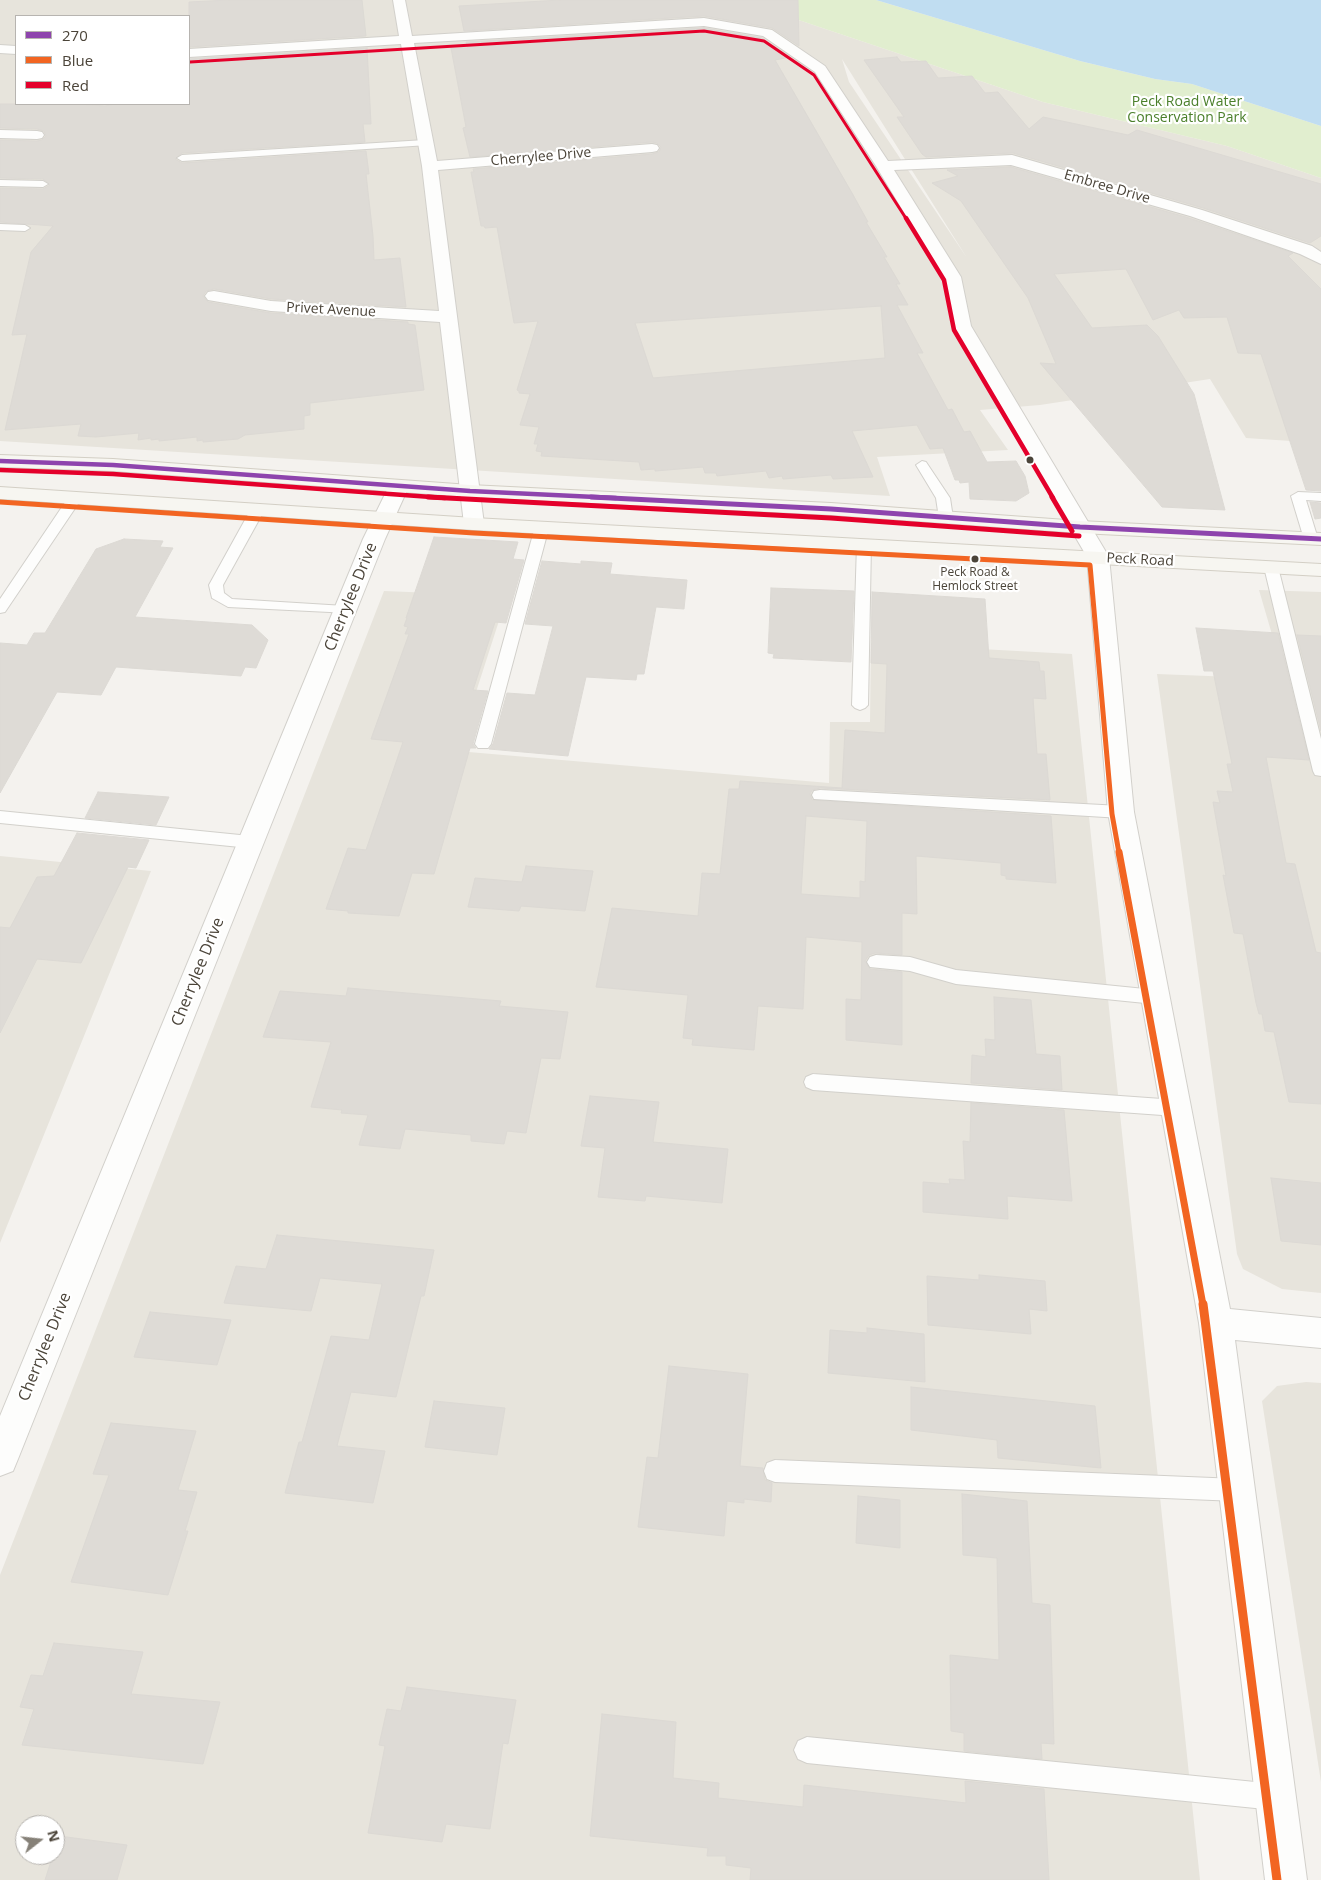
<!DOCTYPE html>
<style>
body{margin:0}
#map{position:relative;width:1321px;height:1880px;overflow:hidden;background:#f4f2ee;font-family:"Open Sans",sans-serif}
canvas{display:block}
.legend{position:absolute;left:15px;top:15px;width:175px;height:90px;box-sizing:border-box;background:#fff;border:1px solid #b7b4b0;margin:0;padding:6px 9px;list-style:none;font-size:15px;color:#4b4439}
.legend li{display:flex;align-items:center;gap:10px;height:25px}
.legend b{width:25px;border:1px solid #b7b4b0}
.north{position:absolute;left:15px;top:1815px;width:50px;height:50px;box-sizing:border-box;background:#fff;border:1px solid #b7b4b0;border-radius:50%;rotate:74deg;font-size:14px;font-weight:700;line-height:20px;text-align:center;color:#4b4439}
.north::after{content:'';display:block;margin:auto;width:18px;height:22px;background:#868178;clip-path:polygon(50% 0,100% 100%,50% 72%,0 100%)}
</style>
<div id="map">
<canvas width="1321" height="1880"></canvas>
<ul class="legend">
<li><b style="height:6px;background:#8e44ad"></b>270</li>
<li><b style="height:6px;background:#f26522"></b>Blue</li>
<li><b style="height:6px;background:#e4002b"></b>Red</li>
</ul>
<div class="north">N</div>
</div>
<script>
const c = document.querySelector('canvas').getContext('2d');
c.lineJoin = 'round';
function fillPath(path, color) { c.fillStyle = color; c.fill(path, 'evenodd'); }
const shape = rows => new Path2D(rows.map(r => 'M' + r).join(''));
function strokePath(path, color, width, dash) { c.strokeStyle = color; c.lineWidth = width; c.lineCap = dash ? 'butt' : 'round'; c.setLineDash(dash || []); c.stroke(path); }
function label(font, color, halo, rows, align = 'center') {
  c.font = font + ' "Open Sans",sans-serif'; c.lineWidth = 4.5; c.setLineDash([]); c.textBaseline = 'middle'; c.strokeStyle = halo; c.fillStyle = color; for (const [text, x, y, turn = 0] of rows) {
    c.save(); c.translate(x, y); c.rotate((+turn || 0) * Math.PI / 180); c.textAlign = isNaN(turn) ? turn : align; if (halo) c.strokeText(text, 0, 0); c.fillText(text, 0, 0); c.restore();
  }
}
fillPath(shape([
 [0,0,739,0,1043,102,1227,146,1321,178,1321,443,1246,438,1210,379,1040,405,980,410,1008,450,877,457,890,496,0,441],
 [16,16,189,16,189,104,16,104],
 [842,59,967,258,849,82],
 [1259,590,1321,592,1321,1293,1282,1289,1243,1269,1237,1254,1157,674,1285,679],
 [384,591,507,596,457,751,829,783,830,722,870,722,871,643,1072,654,1200,1880,0,1880,0,1575],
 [25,1825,55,1825,55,1855,25,1855],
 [0,856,151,871,0,1243],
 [1306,1382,1321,1383,1321,1782,1262,1401,1277,1386]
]), '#e7e4dc');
fillPath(shape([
 [739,0,876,0,1080,61,1155,79,1192,84,1321,126,1321,178,1227,146,1043,102]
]), '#e1eecf');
fillPath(shape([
 [876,0,1321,0,1321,126,1192,84,1155,79,1080,61]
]), '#c0ddf1');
const building = shape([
 [229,0,362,0,366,36,189,47,189,2,229,0],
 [560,0,798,0,799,46,772,28,704,16,464,31,459,6,560,0],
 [704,28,762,38,790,57,775,60,852,193,868,222,866,222,887,257,884,257,900,284,896,284,908,305,897,305,923,353,917,353,948,410,952,409,964,432,970,431,987,462,1016,461,1025,476,1029,493,1016,501,970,499,969,482,960,483,959,480,955,480,943,448,930,449,917,425,852,431,873,477,833,479,831,475,783,479,782,476,769,478,766,471,717,476,716,473,705,473,703,467,655,471,655,469,641,470,639,462,541,456,542,452,536,451,538,444,534,444,539,427,520,425,530,394,519,393,519,391,517,390,538,321,514,323,497,227,485,228,484,226,481,226,471,172,474,172,473,169,652,154,659,152,661,147,657,143,652,142,470,157,463,128,466,127,451,48,468,48,466,42,704,28],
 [881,306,885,358,653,378,635,323,881,306],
 [367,48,371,124,363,124,365,142,182,153,175,159,182,163,366,151,369,174,366,174,373,236,374,260,400,258,406,307,271,299,214,289,206,291,203,296,208,302,271,313,408,322,408,324,415,325,424,390,310,403,310,415,304,416,304,429,245,435,238,439,203,442,203,440,197,441,197,437,159,441,159,439,151,440,151,438,138,440,139,433,96,437,78,436,81,424,5,430,27,334,12,335,31,252,53,226,0,222,0,188,43,189,50,185,43,179,0,178,0,140,37,141,42,140,46,136,44,131,37,129,0,128,0,104,79,104,105,106,115,104,189,104,189,59,367,48],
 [897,57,901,62,926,61,938,78,972,76,985,93,998,92,1029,129,1043,117,1128,135,1137,130,1321,184,1321,236,1310,243,1203,208,1013,153,926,157,922,154,897,117,904,117,864,60,897,57],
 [1011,167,1189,218,1293,253,1288,256,1321,289,1321,491,1306,490,1261,354,1238,353,1227,317,1184,318,1179,310,1153,320,1126,269,1054,274,1092,328,1147,325,1158,336,1194,394,1225,510,1162,507,1040,363,1056,364,1028,298,961,201,932,183,958,176,947,170,1011,167],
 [1310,502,1321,503,1321,518,1315,519,1310,502],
 [434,537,518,542,513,559,524,560,506,623,495,622,473,690,488,691,473,744,476,748,470,748,434,874,412,873,399,916,348,913,348,911,326,909,348,848,366,850,403,742,371,739,409,634,405,634,408,627,404,626,407,618,406,618,434,537],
 [124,539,163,541,160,547,173,548,135,617,252,625,268,640,256,668,245,667,241,676,116,667,101,695,57,692,0,793,0,643,27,645,34,633,45,633,96,549,124,539],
 [542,561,581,564,581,561,612,563,610,574,687,580,684,609,656,607,644,674,637,674,636,680,586,677,568,756,489,749,493,744,507,693,535,695,553,626,525,624,542,561],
 [771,588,854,591,851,662,773,658,774,654,768,653,771,588],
 [872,592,985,599,989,658,1039,662,1040,671,1044,671,1046,699,1033,698,1037,754,1046,754,1050,800,820,788,812,790,810,794,812,800,1051,816,1056,883,1006,879,1006,876,1001,875,1001,863,916,856,917,914,902,913,902,955,875,953,869,955,865,961,870,969,902,972,902,1045,846,1040,846,999,861,1000,862,942,806,937,803,1009,758,1006,754,1050,692,1045,693,1039,683,1038,688,995,596,987,612,908,698,916,702,873,720,874,729,789,739,789,740,781,842,788,845,730,885,733,887,664,871,663,872,592],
 [806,816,867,821,865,882,860,881,860,898,801,894,806,816],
 [1196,628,1278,633,1309,760,1266,757,1286,863,1295,864,1316,952,1321,953,1321,1104,1289,1102,1274,1032,1265,1031,1262,1014,1259,1014,1256,1003,1243,934,1234,933,1223,875,1226,876,1213,802,1220,803,1217,791,1233,792,1227,764,1232,764,1213,671,1204,671,1196,628],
 [1297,635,1321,636,1321,731,1297,635],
 [98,792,169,797,156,825,85,818,98,792],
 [77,833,149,840,136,868,128,867,81,963,37,959,0,1033,0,927,10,928,37,877,54,876,77,833],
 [526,866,593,871,585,911,521,906,519,911,468,907,475,878,522,882,526,866],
 [348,988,501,1001,499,1006,568,1012,560,1059,541,1058,526,1133,507,1131,504,1144,471,1141,471,1135,405,1129,400,1149,359,1145,368,1115,341,1113,342,1110,311,1107,331,1042,263,1037,280,991,346,996,348,988],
 [994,997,1031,1000,1036,1054,1060,1056,1062,1090,971,1083,972,1055,986,1057,985,1039,995,1040,994,997],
 [590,1096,659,1102,653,1142,728,1149,722,1203,646,1196,645,1201,598,1197,605,1148,581,1146,590,1096],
 [971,1103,1064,1110,1072,1201,1007,1196,1008,1219,923,1212,923,1182,950,1184,949,1179,965,1180,963,1141,970,1142,971,1103],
 [1271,1178,1321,1183,1321,1245,1281,1241,1271,1178],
 [277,1235,434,1250,424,1296,421,1296,396,1397,351,1392,337,1446,385,1451,373,1503,285,1493,299,1442,302,1442,331,1336,369,1340,382,1284,320,1278,311,1311,224,1303,236,1266,266,1269,277,1235],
 [979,1275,1045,1281,1047,1311,1029,1309,1031,1334,928,1325,927,1276,979,1280,979,1275],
 [150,1312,231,1320,217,1365,134,1357,150,1312],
 [867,1328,924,1334,925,1382,828,1373,830,1330,867,1333,867,1328],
 [669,1366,748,1374,740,1466,763,1468,765,1480,772,1483,771,1502,744,1499,744,1503,727,1501,724,1536,638,1527,647,1457,658,1458,669,1366],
 [911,1387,1095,1406,1101,1468,998,1458,997,1440,911,1430,911,1387],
 [434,1401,505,1408,497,1455,425,1447,434,1401],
 [111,1423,196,1431,178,1490,197,1492,185,1531,188,1531,168,1595,71,1582,109,1475,93,1474,111,1423],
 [962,1494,1027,1501,1032,1603,1050,1605,1054,1744,1041,1743,1042,1759,964,1751,964,1733,951,1731,950,1655,999,1660,997,1558,963,1555,962,1494],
 [858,1496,900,1500,900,1548,856,1543,858,1496],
 [54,1643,143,1652,131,1694,220,1702,203,1764,22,1745,34,1709,20,1707,31,1675,43,1676,54,1643],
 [407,1687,516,1700,508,1744,503,1743,490,1829,446,1824,442,1842,368,1833,385,1746,379,1745,387,1709,401,1711,407,1687],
 [602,1714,676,1722,673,1778,719,1783,718,1798,803,1807,804,1785,966,1803,965,1781,1044,1789,1049,1880,750,1880,751,1868,726,1865,726,1856,707,1856,708,1848,590,1836,602,1714],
 [59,1836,127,1845,117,1880,45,1880,53,1855,55,1855,59,1836]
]);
fillPath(building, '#dedbd6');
strokePath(building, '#dcd9d4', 1);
const lane = shape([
 [425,140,430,143,428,145,182,161,177,158,182,155,425,140],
 [0,180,43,181,48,184,43,187,0,186,0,180],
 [0,224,25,225,30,228,25,231,0,230,0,224],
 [922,461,926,462,950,498,953,518,951,521,941,521,939,518,936,498,916,465,922,461],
 [1298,492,1321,493,1321,501,1306,500,1318,539,1316,542,1306,542,1304,539,1291,496,1298,492],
 [75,494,82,498,5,612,0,613,0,599,70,495,75,494],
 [258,505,265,509,223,585,224,593,232,599,345,606,350,607,352,610,350,613,228,607,212,598,209,585,251,509,258,505],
 [542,523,549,527,491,744,488,748,478,748,475,744,535,527,542,523],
 [864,540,871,544,868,705,865,708,860,710,855,708,852,705,857,544,864,540],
 [1271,563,1278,567,1321,739,1321,776,1315,775,1313,771,1264,567,1271,563],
 [820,790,1121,806,1127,808,1129,812,1127,816,1121,818,814,799,812,795,814,791,820,790],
 [0,811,250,836,256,838,258,842,256,846,250,848,0,823,0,811],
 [876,955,910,957,956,970,1155,990,1161,992,1164,997,1161,1002,1155,1004,956,984,910,971,870,967,867,962,870,957,876,955],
 [813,1074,1176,1100,1183,1102,1186,1108,1183,1114,1176,1116,813,1090,806,1087,804,1082,806,1077,813,1074],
 [775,1460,1237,1479,1245,1482,1249,1490,1245,1498,1237,1501,775,1482,767,1479,764,1471,767,1463,775,1460],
 [807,1737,1275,1784,1284,1788,1288,1797,1284,1806,1275,1810,807,1763,798,1759,794,1750,798,1741,807,1737]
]);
const street = shape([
 [393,0,405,0,412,36,704,18,772,30,825,66,888,161,1012,155,1202,210,1312,246,1321,252,1321,264,1300,254,1190,216,1011,165,894,170,961,277,971,326,1109,557,1134,812,1230,1309,1321,1318,1321,1348,1235,1340,1307,1880,1265,1880,1199,1323,1108,812,1087,557,953,326,943,277,876,166,815,72,763,36,704,26,414,43,437,161,652,144,657,145,659,148,657,151,652,152,438,170,484,524,481,528,474,530,467,528,464,524,440,322,271,311,214,301,208,300,205,296,208,292,214,291,271,301,439,311,422,166,401,44,189,57,189,49,399,36,393,0],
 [0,45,16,46,16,54,0,53,0,45],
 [0,130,37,131,42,132,44,135,42,138,37,139,0,138,0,130],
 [399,480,406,482,409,486,385,539,18,1459,13,1471,0,1476,0,1416,363,539,389,486,392,482,399,480]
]);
const secondary = shape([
 [0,455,113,459,470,485,831,503,1080,521,1321,533,1321,545,1080,533,831,515,470,497,113,471,0,467,0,455],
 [0,487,474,518,1321,564,1321,576,474,530,0,499,0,487]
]);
strokePath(lane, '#d2d0cb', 2);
strokePath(street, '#d2d0cb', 2);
strokePath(secondary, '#d3cfc5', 2);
fillPath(lane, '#fdfdfc');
fillPath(street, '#fdfdfc');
fillPath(secondary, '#f7f6f1');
strokePath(shape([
 [0,461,113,465,470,491,616,498]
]), '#8e44ad', 4.5);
strokePath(shape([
 [591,497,831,509,1080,527,1321,539]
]), '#8e44ad', 5);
strokePath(shape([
 [0,502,474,533,1090,565,1112,814,1119,853]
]), '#f26522', 5);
strokePath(shape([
 [1119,852,1203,1305]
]), '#f26522', 7);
strokePath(shape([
 [1203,1304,1277,1880]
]), '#f26522', 9);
strokePath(shape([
 [190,62,704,31,764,41,814,75,907,220]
]), '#e4002b', 3);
strokePath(shape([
 [906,218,944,280,954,330,1053,498],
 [0,470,113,474,445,498]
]), '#e4002b', 4.5);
strokePath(shape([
 [428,497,831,518,1079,536],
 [1052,497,1072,531]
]), '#e4002b', 5);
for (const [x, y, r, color] of [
 [1030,460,4.5,"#4b4439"],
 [975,559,4.5,"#4b4439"]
]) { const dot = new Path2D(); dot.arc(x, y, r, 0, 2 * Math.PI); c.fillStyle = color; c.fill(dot); strokePath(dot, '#fff', 2); }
label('12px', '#4b4439', '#fff', [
 ["Peck Road &",975,573],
 ["Hemlock Street",975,587]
]);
label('14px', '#4a7f2a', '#fff', [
 ["Peck Road Water",1187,102],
 ["Conservation Park",1187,118]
]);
label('14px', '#4b4439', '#fff', [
 ["Cherrylee Drive",541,157,-5],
 ["Embree Drive",1107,187,16],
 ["Privet Avenue",331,310,3],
 ["Peck Road",1140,560,3]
]);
label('16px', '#4b4439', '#fff', [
 ["Cherrylee Drive",351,597,-68],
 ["Cherrylee Drive",198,972,-68],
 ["Cherrylee Drive",45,1347,-68]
]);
</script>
